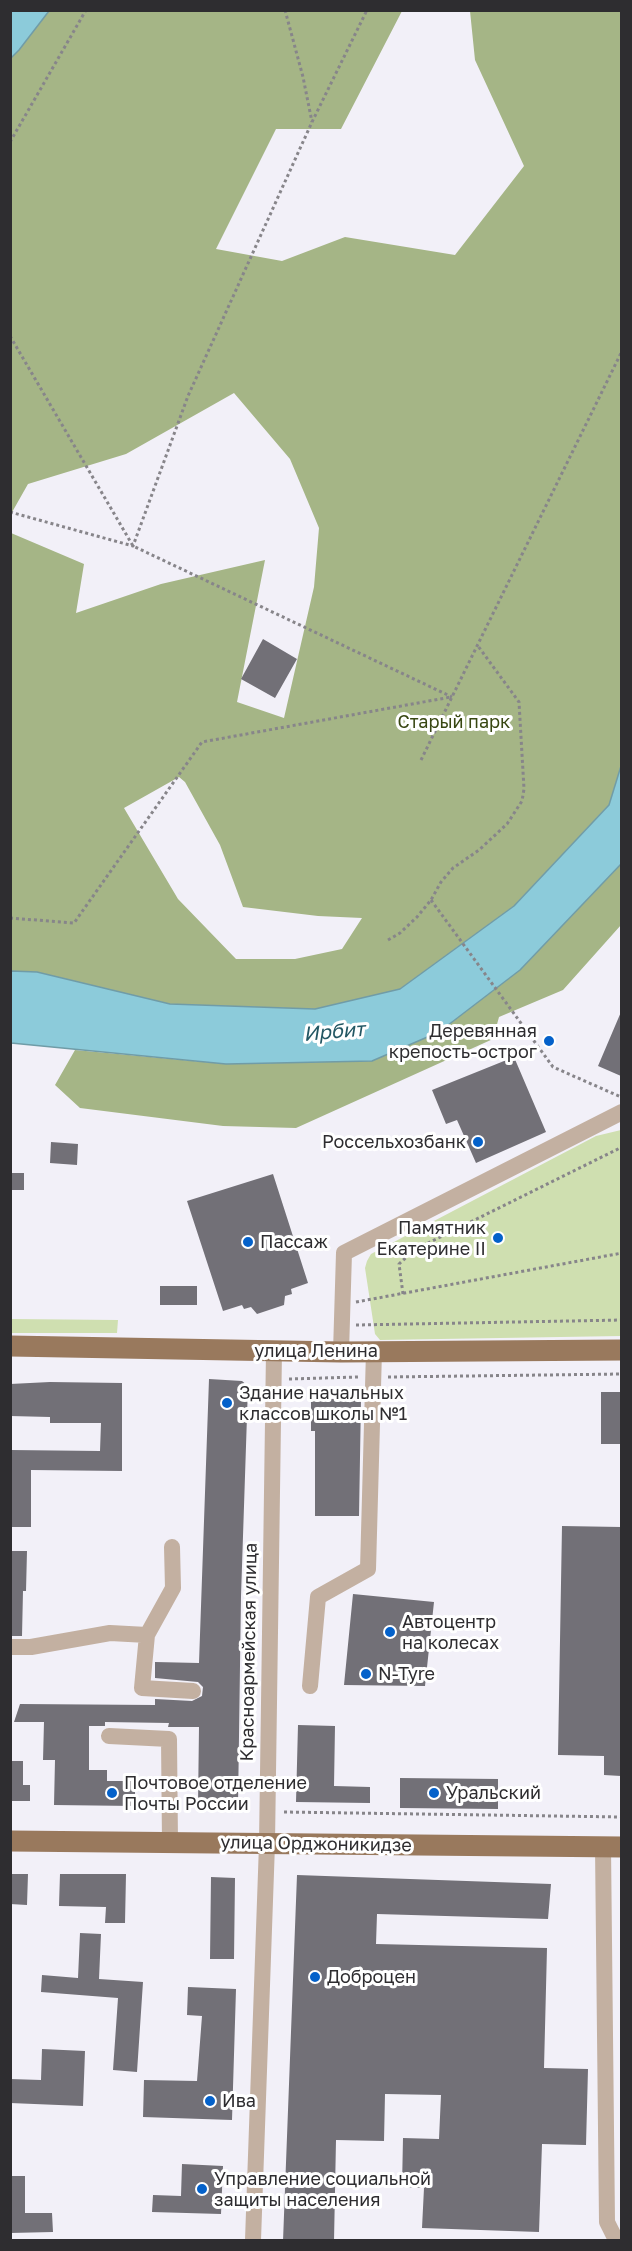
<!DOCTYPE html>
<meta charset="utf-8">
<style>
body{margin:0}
#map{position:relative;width:632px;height:2251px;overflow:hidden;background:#f2f0f8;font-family:"Golos Text",sans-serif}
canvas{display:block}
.frame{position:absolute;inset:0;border:12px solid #2e2d30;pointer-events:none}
</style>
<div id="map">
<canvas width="632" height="2251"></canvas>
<div class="frame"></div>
</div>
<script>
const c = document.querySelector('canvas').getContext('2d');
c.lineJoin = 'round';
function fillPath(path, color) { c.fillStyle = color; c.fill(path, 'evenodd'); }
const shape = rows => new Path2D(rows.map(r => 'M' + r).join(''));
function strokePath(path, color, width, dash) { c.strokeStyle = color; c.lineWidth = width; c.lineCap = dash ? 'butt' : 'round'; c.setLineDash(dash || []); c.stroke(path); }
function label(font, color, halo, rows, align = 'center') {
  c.font = font + ' "Golos Text",sans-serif'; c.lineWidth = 6; c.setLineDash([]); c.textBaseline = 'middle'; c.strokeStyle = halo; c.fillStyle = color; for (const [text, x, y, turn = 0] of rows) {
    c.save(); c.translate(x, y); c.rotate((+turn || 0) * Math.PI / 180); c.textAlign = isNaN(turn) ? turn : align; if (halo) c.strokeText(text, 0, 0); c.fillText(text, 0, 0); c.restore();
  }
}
fillPath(shape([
 [621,1130,621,1336,380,1340,375,1334,365,1268,367,1261,371,1254,596,1136],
 [11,1319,118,1320,117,1333,11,1333]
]), '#cfdfb0');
fillPath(shape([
 [49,11,402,11,341,129,276,129,216,249,282,261,345,237,455,255,524,166,475,60,470,11,621,11,621,766,609,805,514,906,400,989,315,1009,170,1004,37,972,11,971,11,533,84,564,76,613,161,584,265,560,237,702,284,718,314,587,319,528,290,459,234,393,126,454,28,484,11,514,11,58,19,50],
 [179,777,185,782,220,845,243,907,318,916,362,918,342,949,295,959,236,959,178,899,124,808],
 [621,864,621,925,563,990,499,1017,493,1039,296,1128,223,1126,80,1108,55,1085,75,1050,226,1064,372,1061,439,1032,520,970]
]), '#a5b586');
const water = shape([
 [11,10,49,11,19,50,11,58,11,10],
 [621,766,621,864,520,970,439,1032,372,1061,226,1064,11,1043,11,971,37,972,170,1004,315,1009,400,989,514,906,609,805,621,766]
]);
fillPath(water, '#8ccbda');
strokePath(water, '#709ca7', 1.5);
fillPath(shape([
 [263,639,297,659,275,698,241,679],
 [621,1012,621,1076,598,1066],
 [514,1057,546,1132,476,1163,457,1120,446,1124,432,1090],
 [51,1142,78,1144,77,1165,50,1163],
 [10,1173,24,1173,24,1190,10,1190],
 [273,1174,308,1283,291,1289,292,1294,285,1296,284,1305,257,1314,251,1307,244,1309,242,1305,223,1311,187,1201],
 [160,1286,197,1286,197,1305,160,1305],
 [209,1379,242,1381,248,1386,241,1596,238,1806,198,1805,199,1727,168,1727,169,1723,105,1722,105,1726,89,1726,89,1770,107,1770,107,1781,135,1781,135,1806,54,1805,55,1760,43,1760,44,1722,14,1722,20,1704,155,1705,155,1699,192,1701,202,1696,203,1687,198,1682,155,1678,155,1662,199,1663],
 [50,1382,122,1383,122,1471,31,1470,31,1527,10,1527,10,1450,100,1451,101,1423,50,1423,50,1417,10,1416,10,1384],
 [311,1391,331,1391,331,1399,361,1399,359,1516,315,1516,315,1431,311,1431],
 [601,1392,621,1392,621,1444,601,1444],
 [562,1526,621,1527,621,1776,604,1775,604,1756,558,1755],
 [10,1551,27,1551,26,1591,23,1591,22,1636,10,1636],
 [353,1594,434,1602,425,1686,344,1685],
 [298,1725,335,1726,334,1786,370,1787,370,1803,296,1802],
 [10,1761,23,1761,23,1785,30,1785,30,1801,10,1801],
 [400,1778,498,1779,498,1809,400,1808],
 [10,1874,28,1874,27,1905,10,1904],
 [60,1874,126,1874,125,1923,105,1923,106,1907,59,1906],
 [297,1875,551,1884,548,1919,377,1914,376,1944,547,1948,544,2068,588,2069,586,2145,542,2144,539,2232,422,2228,424,2188,402,2187,403,2138,439,2139,441,2095,385,2094,384,2141,336,2140,334,2241,283,2241],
 [211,1877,235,1878,234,1959,210,1959],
 [80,1933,101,1934,99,1979,143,1982,137,2072,113,2070,118,1998,41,1992,42,1975,78,1978],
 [188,1987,236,1989,232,2120,143,2117,144,2080,197,2081,202,2016,187,2015],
 [42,2049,85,2051,83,2106,10,2103,10,2079,41,2080],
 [182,2164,223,2166,221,2214,152,2212,153,2195,181,2196],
 [10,2176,25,2176,25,2213,52,2213,53,2232,10,2233]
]), '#727077');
strokePath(shape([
 [285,10,303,77,312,122],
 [10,142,86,10],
 [10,336,133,546,452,697],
 [10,512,133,546,188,396,312,122,367,10],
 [421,760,622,351],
 [431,900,553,1067,621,1097],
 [10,918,74,923,202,742,451,697],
 [388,940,400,933,417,917,431,900,441,882,453,868,479,850,507,824,522,801,524,789,519,702,478,646],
 [403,1294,399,1264,414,1250,622,1147],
 [356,1302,622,1253],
 [356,1325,622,1320],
 [388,1377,622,1374],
 [289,1379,358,1377],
 [284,1812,622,1817]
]), '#87858a', 3, [3, 3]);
strokePath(shape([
 [341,1352,344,1253,622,1112],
 [147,1635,173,1588,172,1547],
 [10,1647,31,1647,110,1633,147,1635,142,1688,193,1691],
 [310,1686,318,1597,368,1569,374,1351],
 [109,1736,169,1739,170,1843],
 [603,1847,607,2222,616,2240],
 [253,2240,267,1844,274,1351]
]), '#c3b0a1', 16);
strokePath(shape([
 [10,1346,341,1352,622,1350],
 [10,1841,622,1847]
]), '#99795d', 21);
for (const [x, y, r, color] of [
 [549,1041,6,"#0461ca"],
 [478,1142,6,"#0461ca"],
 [498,1238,6,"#0461ca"],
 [248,1242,6,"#0461ca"],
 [227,1403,6,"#0461ca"],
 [390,1632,6,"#0461ca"],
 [366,1674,6,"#0461ca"],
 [112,1793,6,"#0461ca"],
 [434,1793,6,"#0461ca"],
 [315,1977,6,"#0461ca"],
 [210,2101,6,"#0461ca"],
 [202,2189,6,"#0461ca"]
]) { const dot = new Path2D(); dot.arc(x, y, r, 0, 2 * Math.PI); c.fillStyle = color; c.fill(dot); strokePath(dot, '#fff', 2); }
label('18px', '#384712', '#fff', [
 ["Старый парк",454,722]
]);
label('18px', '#2e2d30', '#fff', [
 ["Деревянная",537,1031,"right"],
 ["крепость-острог",537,1052,"right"],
 ["Россельхозбанк",466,1142,"right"],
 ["Памятник",486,1228,"right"],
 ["Екатерине II",486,1249,"right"],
 ["Пассаж",260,1242],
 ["Здание начальных",239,1393],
 ["классов школы №1",239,1414],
 ["Автоцентр",402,1622],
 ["на колесах",402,1643],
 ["N-Tyre",378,1674],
 ["Почтовое отделение",124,1783],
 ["Почты России",124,1804],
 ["Уральский",446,1793],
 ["Доброцен",327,1977],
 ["Ива",222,2101],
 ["Управление социальной",214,2179],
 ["защиты населения",214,2200]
], 'left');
label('18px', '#2e2d30', '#fff', [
 ["улица Ленина",316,1351],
 ["Красноармейская улица",249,1652,-89],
 ["улица Орджоникидзе",316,1844,1]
]);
label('italic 20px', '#235763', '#fff', [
 ["Ирбит",334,1032,-5]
]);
</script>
